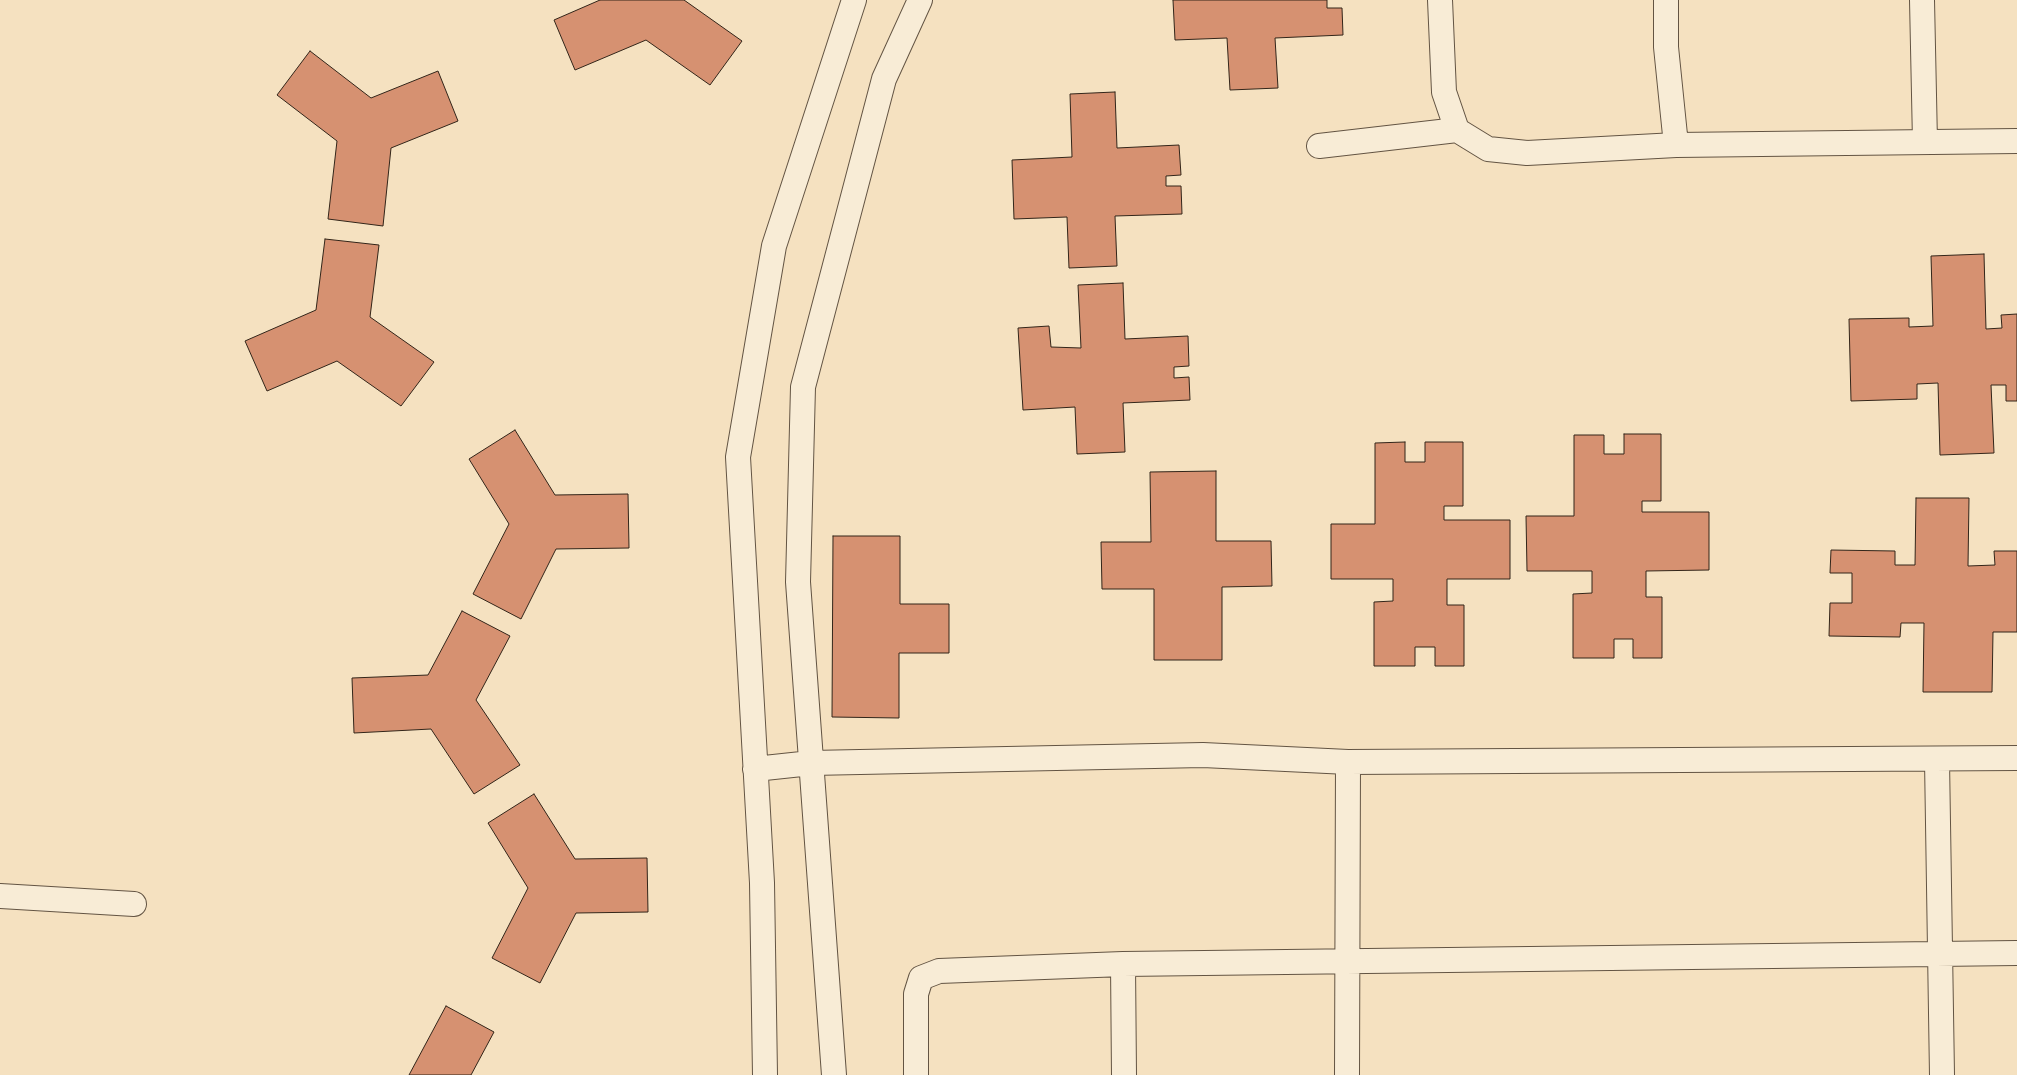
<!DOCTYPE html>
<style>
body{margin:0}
canvas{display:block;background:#f5e1c0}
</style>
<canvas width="2017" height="1075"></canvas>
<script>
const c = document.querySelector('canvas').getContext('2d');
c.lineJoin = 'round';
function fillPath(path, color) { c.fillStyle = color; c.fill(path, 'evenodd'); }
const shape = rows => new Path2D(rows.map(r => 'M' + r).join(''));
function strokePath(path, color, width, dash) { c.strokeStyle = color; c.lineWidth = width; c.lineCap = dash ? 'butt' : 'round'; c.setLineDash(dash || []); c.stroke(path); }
const building = shape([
 [600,0,684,0,742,41,710,85,646,40,575,70,554,20,600,0],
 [1173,0,1327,0,1327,8,1342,8,1343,35,1275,38,1278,88,1230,90,1227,38,1175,40,1173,0],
 [310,51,371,98,438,71,458,121,391,148,383,226,328,219,337,141,277,95,310,51],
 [1115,92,1117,148,1179,145,1181,175,1166,176,1166,186,1181,186,1182,214,1115,216,1117,266,1069,268,1067,217,1014,219,1012,160,1072,157,1070,94,1115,92],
 [325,239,379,245,370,317,434,362,401,406,337,361,267,391,245,341,316,310,325,239],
 [1984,254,1986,329,2002,328,2001,315,2017,314,2017,401,2006,401,2006,385,1991,385,1994,453,1940,455,1938,383,1917,384,1917,399,1851,401,1849,319,1909,318,1909,327,1933,326,1931,256,1984,254],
 [1123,283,1125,339,1188,336,1189,366,1174,367,1174,378,1189,377,1190,400,1123,403,1125,452,1077,454,1075,407,1023,410,1018,328,1049,326,1051,347,1081,348,1078,285,1123,283],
 [515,430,555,495,628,494,629,548,556,549,521,619,473,594,509,524,469,459,515,430],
 [1624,434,1661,434,1661,501,1642,501,1642,512,1709,512,1709,570,1646,571,1646,597,1662,597,1662,658,1633,658,1633,639,1614,639,1614,658,1573,658,1573,594,1592,593,1592,571,1527,571,1526,516,1574,516,1574,435,1604,435,1604,454,1624,454,1624,434],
 [1405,442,1405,462,1425,462,1425,442,1463,442,1463,506,1444,506,1444,520,1510,520,1510,579,1447,579,1447,605,1464,605,1464,666,1435,666,1435,647,1415,647,1415,666,1374,666,1374,602,1393,601,1393,579,1331,579,1331,524,1375,524,1375,443,1405,442],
 [1216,471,1216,541,1271,541,1272,586,1222,587,1222,660,1154,660,1154,589,1102,589,1101,542,1151,542,1150,472,1216,471],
 [1916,498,1969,498,1968,566,1995,565,1994,551,2017,551,2017,632,1993,632,1992,692,1923,692,1924,623,1901,623,1900,637,1829,636,1830,603,1852,603,1852,573,1830,573,1831,550,1895,551,1895,565,1915,565,1916,498],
 [833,536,900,536,900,604,949,604,949,653,899,653,899,718,832,717,833,536],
 [462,611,510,636,476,700,520,765,474,794,431,729,354,733,352,678,428,675,462,611],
 [534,794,575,859,647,858,648,912,576,913,540,983,492,958,528,888,488,823,534,794],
 [446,1006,494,1032,471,1075,409,1075,446,1006]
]);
fillPath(building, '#d69171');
strokePath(building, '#322519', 1);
const street = shape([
 [1440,0,1444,92,1457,130],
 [1666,0,1666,47,1676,145],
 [1922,0,1925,142],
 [1319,146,1457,130,1488,149,1527,153,1676,145,2017,141],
 [1937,760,1942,1075],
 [755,769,811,763,1203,755,1348,762,2017,758],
 [0,896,134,904],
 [1123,964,1124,1075],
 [765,1075,762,883,738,457,774,246,854,0],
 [834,1075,798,582,803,387,884,79,920,0],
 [916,1075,916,994,921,978,939,971,1123,964,2017,953],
 [1347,1075,1348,762]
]);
strokePath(street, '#635443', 26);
strokePath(street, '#f8ecd6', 24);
</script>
